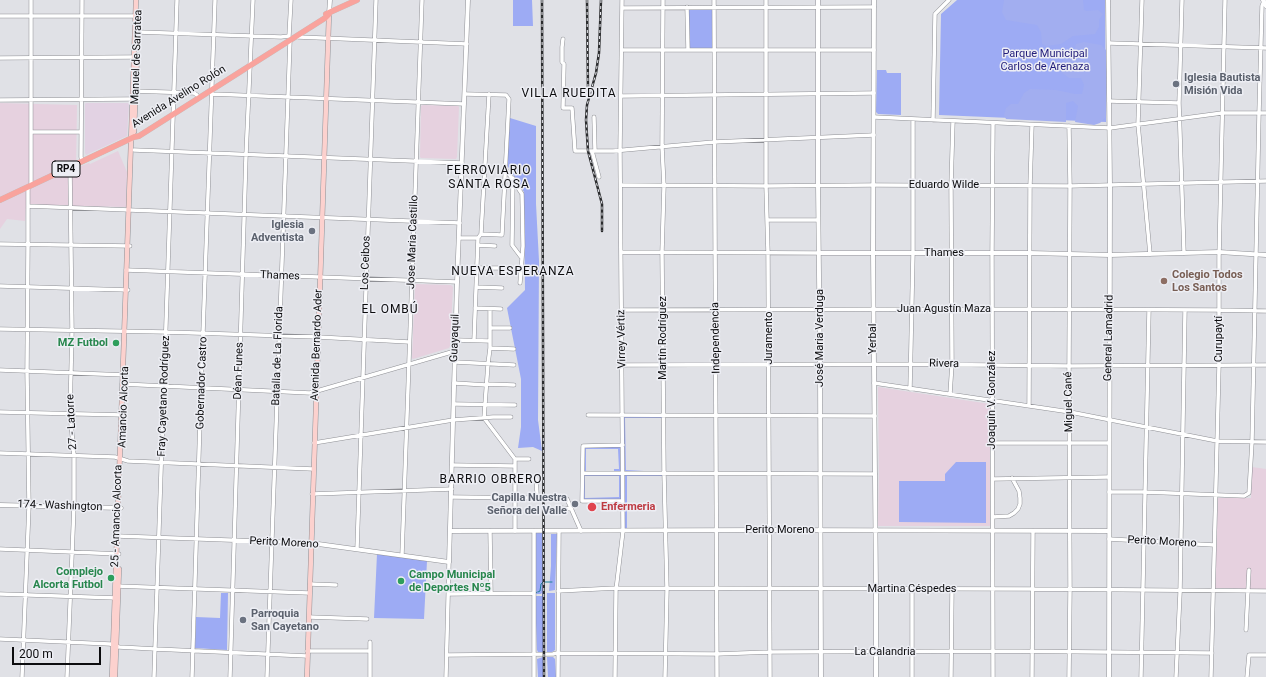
<!DOCTYPE html>
<meta charset="utf-8">
<style>
body{margin:0}
#map{position:relative;width:1266px;height:677px;overflow:hidden;background:#e0e1e6;font-family:Roboto,sans-serif}
canvas{display:block}
.scale{position:absolute;left:12px;top:647px;width:89px;height:18px;box-sizing:border-box;border:2px solid #0c0c0e;border-top:0;padding-left:5px;font-size:12px;line-height:14px;white-space:nowrap;color:#0c0c0e;-webkit-text-stroke:3px #edeef4;paint-order:stroke}
</style>
<div id="map">
<canvas width="1266" height="677"></canvas>
<div class="scale">200 m</div>
</div>
<script>
const c = document.querySelector('canvas').getContext('2d');
c.lineJoin = 'round';
function fillPath(path, color) { c.fillStyle = color; c.fill(path, 'evenodd'); }
const shape = rows => new Path2D(rows.map(r => 'M' + r).join(''));
function strokePath(path, color, width, dash) { c.strokeStyle = color; c.lineWidth = width; c.lineCap = dash ? 'butt' : 'round'; c.setLineDash(dash || []); c.stroke(path); }
function label(font, color, halo, rows, align = 'center') {
  c.font = font + ' Roboto,sans-serif'; c.lineWidth = 3; c.setLineDash([]); c.textBaseline = 'middle'; c.strokeStyle = halo; c.fillStyle = color; for (const [text, x, y, turn = 0] of rows) {
    c.save(); c.translate(x, y); c.rotate((+turn || 0) * Math.PI / 180); c.textAlign = isNaN(turn) ? turn : align; if (halo) c.strokeText(text, 0, 0); c.fillText(text, 0, 0); c.restore();
  }
}
fillPath(shape([
 [86,103,128,103,129,104,127,136,86,155,85,153,85,104]
]), '#e2d2e3');
fillPath(shape([
 [0,103,77,105,76,168,89,163,90,164,118,151,127,172,126,207,26,205,25,221,7,219,0,229],
 [423,105,458,106,459,107,457,157,456,159,421,158,420,157,421,106],
 [416,284,451,285,453,287,450,346,449,348,413,359,412,358,415,286],
 [878,387,990,404,990,526,878,526,879,474],
 [1252,467,1266,469,1266,589,1215,588,1218,498,1251,498]
]), '#e6d1df');
fillPath(shape([
 [513,0,532,0,533,26,513,26],
 [957,0,1105,0,1106,122,939,115,941,14],
 [688,8,712,8,713,48,711,49,689,48],
 [877,70,886,70,887,73,901,73,901,115,878,114,876,112],
 [510,118,536,126,536,204,539,261,538,420,542,451,533,447,518,448,521,427,521,379,507,308,525,290,524,192,507,165],
 [623,416,663,417,663,418,625,418,626,470,662,472,625,472],
 [584,447,621,447,621,472,584,472],
 [586,449,618,449,619,469,614,469,614,471,586,472],
 [956,462,986,462,986,523,899,522,899,481,945,481,945,474],
 [625,474,662,474,662,476,627,476,627,529,625,529],
 [584,475,621,475,621,499,584,499],
 [585,476,619,476,619,497,585,498],
 [535,533,542,533,543,591,541,594,535,594],
 [551,534,557,534,555,590,549,591,551,566],
 [377,554,427,561,424,619,374,618],
 [542,592,543,592,543,652,538,652,537,650,535,596,542,596],
 [221,593,228,593,227,650,195,648,196,617,220,618],
 [547,593,555,593,555,650,552,652,547,652],
 [543,657,543,677,538,677,537,659],
 [547,657,553,657,555,659,556,677,548,677]
]), '#9dabf4');
fillPath(shape([
 [1004,0,1083,0,1084,10,1087,11,1098,10,1103,14,1099,20,1099,27,1095,34,1073,36,1061,44,1046,46,1042,44,1041,32,1037,25,1006,20,1002,12],
 [1084,42,1101,45,1106,50,1107,71,1106,117,1100,123,1094,125,1075,122,1078,106,1073,101,1066,103,1066,122,1006,119,1004,115,1006,108,1011,104,1018,104,1024,93,1030,89,1056,90,1075,94,1082,94,1084,85,1081,78,1069,78,1061,72,1061,65,1065,58,1074,51,1076,44]
]), '#a2aef0');
strokePath(shape([
 [538,592,540,591,541,584,543,582,552,582],
 [536,593,537,592]
]), '#1d8098', 1);
const minor = shape([
 [31,0,31,185],
 [663,0,662,147,664,186,662,252,664,473,667,590,665,677],
 [714,0,717,677],
 [766,0,766,186,768,253,770,677],
 [1142,0,1138,124,1150,254],
 [1182,0,1179,103,1184,253],
 [687,7,688,50],
 [622,8,874,7],
 [0,16,138,16],
 [138,32,281,37,289,36],
 [289,36,291,0],
 [298,37,467,44],
 [563,39,562,47,562,62,564,64,563,108,572,108,575,151,613,151,714,142,874,135],
 [1109,43,1266,48],
 [622,50,874,50],
 [0,58,135,57],
 [133,91,194,93,197,95],
 [212,94,464,104],
 [465,94,506,95,509,99,502,235,481,234],
 [622,96,874,93],
 [0,100,132,99],
 [1109,101,1179,103],
 [594,117,595,151],
 [874,117,1110,128,1222,113,1266,113],
 [933,120,935,14,949,0],
 [993,124,992,253,993,677],
 [1069,126,1070,186,1069,366,1070,590,1069,677],
 [31,132,81,132],
 [134,150,462,163],
 [592,151,599,177],
 [82,161,81,157,82,0],
 [505,168,522,194,523,246,520,283],
 [513,178,512,245,521,257],
 [622,185,766,186,874,185,1070,186,1266,181],
 [28,206,460,223],
 [767,220,818,220],
 [459,238,478,238],
 [0,244,130,246],
 [478,245,495,246],
 [622,252,819,253],
 [477,268,500,268],
 [126,270,457,282],
 [0,286,128,290],
 [476,287,502,288],
 [475,308,501,309],
 [490,309,490,348,488,364,484,418,515,459,515,531],
 [622,310,992,309,1218,310,1266,311],
 [490,328,510,328],
 [0,329,166,332,318,337,409,342],
 [455,340,490,341],
 [474,340,478,238,481,234,489,94],
 [490,348,514,349],
 [455,362,514,365],
 [623,365,911,364,1069,366,1266,365],
 [0,370,125,375],
 [454,383,486,385],
 [874,383,1070,412,1217,441,1266,442],
 [122,384,310,393,455,351],
 [486,384,514,385],
 [910,389,913,253,913,119],
 [950,394,952,364,951,186,953,121],
 [454,404,515,405],
 [1029,406,1030,186,1032,125],
 [0,412,124,415],
 [588,415,875,416],
 [314,443,453,420,493,417,511,417],
 [993,443,1109,443],
 [623,445,583,446,582,501,623,501],
 [0,453,115,457,128,461,313,469],
 [515,459,529,459],
 [452,465,515,466],
 [583,473,875,474],
 [993,479,1109,477],
 [1109,492,1145,492,1244,496,1249,493,1252,442,1259,113,1262,6,1264,1],
 [312,494,452,489],
 [452,497,533,498,537,494,536,477],
 [567,499,581,531],
 [562,508,571,509],
 [993,517,1009,516,1014,513,1018,509,1020,504,1020,498,1019,491,1012,478],
 [490,531,491,593],
 [117,536,311,543],
 [1109,539,1214,545],
 [0,549,119,554],
 [357,549,376,0],
 [402,555,422,0],
 [310,584,336,585],
 [116,586,309,593],
 [558,591,616,588,1033,589,1266,591],
 [0,594,117,598],
 [449,594,534,593],
 [309,617,367,619],
 [1246,630,1249,570],
 [0,639,110,644,119,647,155,649,307,656],
 [370,642,370,677],
 [307,651,370,651],
 [447,655,553,654,557,653,717,654,770,652,993,651,1212,653],
 [22,677,29,506,27,371,28,244,28,187],
 [67,677,74,506,74,455,70,413,72,331,70,167],
 [154,677,177,0],
 [192,677,201,388,215,0],
 [230,677,246,155,253,0],
 [267,677,290,41],
 [446,677,449,562],
 [534,677,534,531],
 [558,677,559,531],
 [615,677,616,590,623,531,620,150,622,0],
 [912,677,912,589],
 [951,677,952,589],
 [1032,677,1033,531],
 [1141,677,1149,310],
 [1176,677,1180,593,1185,310],
 [1211,677,1219,365,1219,257,1225,0],
 [1247,677,1249,655,1266,655]
]);
const tertiary = shape([
 [818,0,818,185,820,364,821,677],
 [874,0,873,253,876,589,876,677],
 [1108,0,1110,185,1109,677],
 [1263,0,1266,6],
 [329,14,330,0],
 [819,253,1030,253,1110,255,1219,252,1266,255],
 [0,505,121,508],
 [450,531,769,530,1109,531],
 [311,543,449,562,457,282,468,0]
]);
const secondary = shape([
 [134,132,137,55],
 [112,677,136,0],
 [115,677,119,569],
 [307,677,329,14]
]);
const primary = shape([
 [326,14,357,0],
 [0,200,134,137,139,136,325,18,329,14]
]);
strokePath(minor, '#8f9095', 4.5);
strokePath(tertiary, '#8f9095', 5);
strokePath(secondary, '#8f9095', 5.5);
strokePath(primary, '#c0c0c0', 6);
strokePath(minor, '#fff', 3.5);
strokePath(tertiary, '#fff', 4);
strokePath(secondary, '#fcd1ce', 4.5);
strokePath(primary, '#f9a39d', 5.5);
const rail = shape([
 [542,0,544,677],
 [587,0,588,91],
 [601,0,599,53,596,73,587,105,586,120,588,151,602,204,602,231]
]);
strokePath(rail, '#2b2c2e', 2.5);
strokePath(rail, '#edeef4', 1, [3]);
for (const [x, y, r, color] of [
 [1176,84,4,"#6b7280"],
 [312,231,4,"#6b7280"],
 [1164,281,4,"#8d6e63"],
 [116,343,4,"#2e9e5b"],
 [575,504,4,"#6b7280"],
 [592,507,5,"#e0444e"],
 [111,578,4,"#2e9e5b"],
 [401,581,4,"#2e9e5b"],
 [243,620,4,"#6b7280"]
]) { const dot = new Path2D(); dot.arc(x, y, r, 0, 2 * Math.PI); c.fillStyle = color; c.fill(dot); strokePath(dot, '#edeef4', 1.5); }
for (const [x, y, w] of [
 [66,169,28]
]) { const box = new Path2D(); box.roundRect(x - w / 2, y - 8, w, 16, 3); c.fillStyle = '#edeef4'; c.fill(box); strokePath(box, '#0c0c0e', 1); }
label('bold 10px', '#0c0c0e', null, [
 ["RP4",66,169]
]);
label('11px', '#231e7b', '#edeef4', [
 ["Parque Municipal",1045,54],
 ["Carlos de Arenaza",1045,67]
]);
label('11px', '#0c0c0e', '#edeef4', [
 ["Manuel de Sarratea",137,57,-88],
 ["Avenida Avelino Rolón",179,97,-32],
 ["Eduardo Wilde",944,185],
 ["Jose Maria Castillo",413,242,-88],
 ["Thames",944,253],
 ["Los Ceibos",366,263,-88],
 ["Thames",280,276,2],
 ["Juan Agustín Maza",944,309],
 ["Guayaquil",455,338,-88],
 ["Martín Rodríguez",663,338,-90],
 ["Independencia",716,338,-91],
 ["Juramento",769,338,-90],
 ["José Maria Verduga",820,338,-90],
 ["General Lamadrid",1109,338,-89],
 ["Virrey Vértiz",622,339,-91],
 ["Yerbal",873,339,-90],
 ["Curupaytí",1219,339,-90],
 ["Avenida Bernardo Ader",317,345,-88],
 ["Batalla de La Florida",278,356,-88],
 ["Rivera",944,364,1],
 ["Déan Funes",239,371,-88],
 ["Gobernador Castro",202,383,-88],
 ["Fray Cayetano Rodríguez",164,396,-88],
 ["Joaquín V. González",992,400,-90],
 ["Miguel Cané",1069,402,-91],
 ["Amancio Alcorta",124,407,-88],
 ["27 - Latorre",72,422,-93],
 ["174 - Washington",60,506,2],
 ["25 - Amancio Alcorta",117,516,-88],
 ["Perito Moreno",780,530],
 ["Perito Moreno",1162,542,3],
 ["Perito Moreno",284,543,3],
 ["Martina Céspedes",912,589],
 ["La Calandria",885,652]
]);
label('bold 11px', '#5b616d', '#edeef4', [
 ["Iglesia Bautista",1184,78],
 ["Misión Vida",1184,91],
 ["Iglesia",304,225,"right"],
 ["Adventista",304,238,"right"],
 ["Capilla Nuestra",567,498,"right"],
 ["Señora del Valle",567,511,"right"],
 ["Parroquia",251,614],
 ["San Cayetano",251,627]
], 'left');
label('bold 11px', '#785e54', '#edeef4', [
 ["Colegio Todos",1172,275],
 ["Los Santos",1172,288]
], 'left');
label('bold 11px', '#27864d', '#edeef4', [
 ["MZ Futbol",108,343],
 ["Complejo",103,572],
 ["Alcorta Futbol",103,585],
 ["Campo Municipal",409,575,"left"],
 ["de Deportes Nº5",409,588,"left"]
], 'right');
label('bold 11px', '#be3a42', '#edeef4', [
 ["Enfermeria",601,507]
], 'left');
c.letterSpacing = '1px';
label('12px', '#0c0c0e', '#edeef4', [
 ["VILLA RUEDITA",569,94],
 ["FERROVIARIO",489,171],
 ["SANTA ROSA",489,185],
 ["NUEVA ESPERANZA",513,272],
 ["EL OMBÚ",390,310],
 ["BARRIO OBRERO",491,480]
]);
c.letterSpacing = '0px';
</script>
